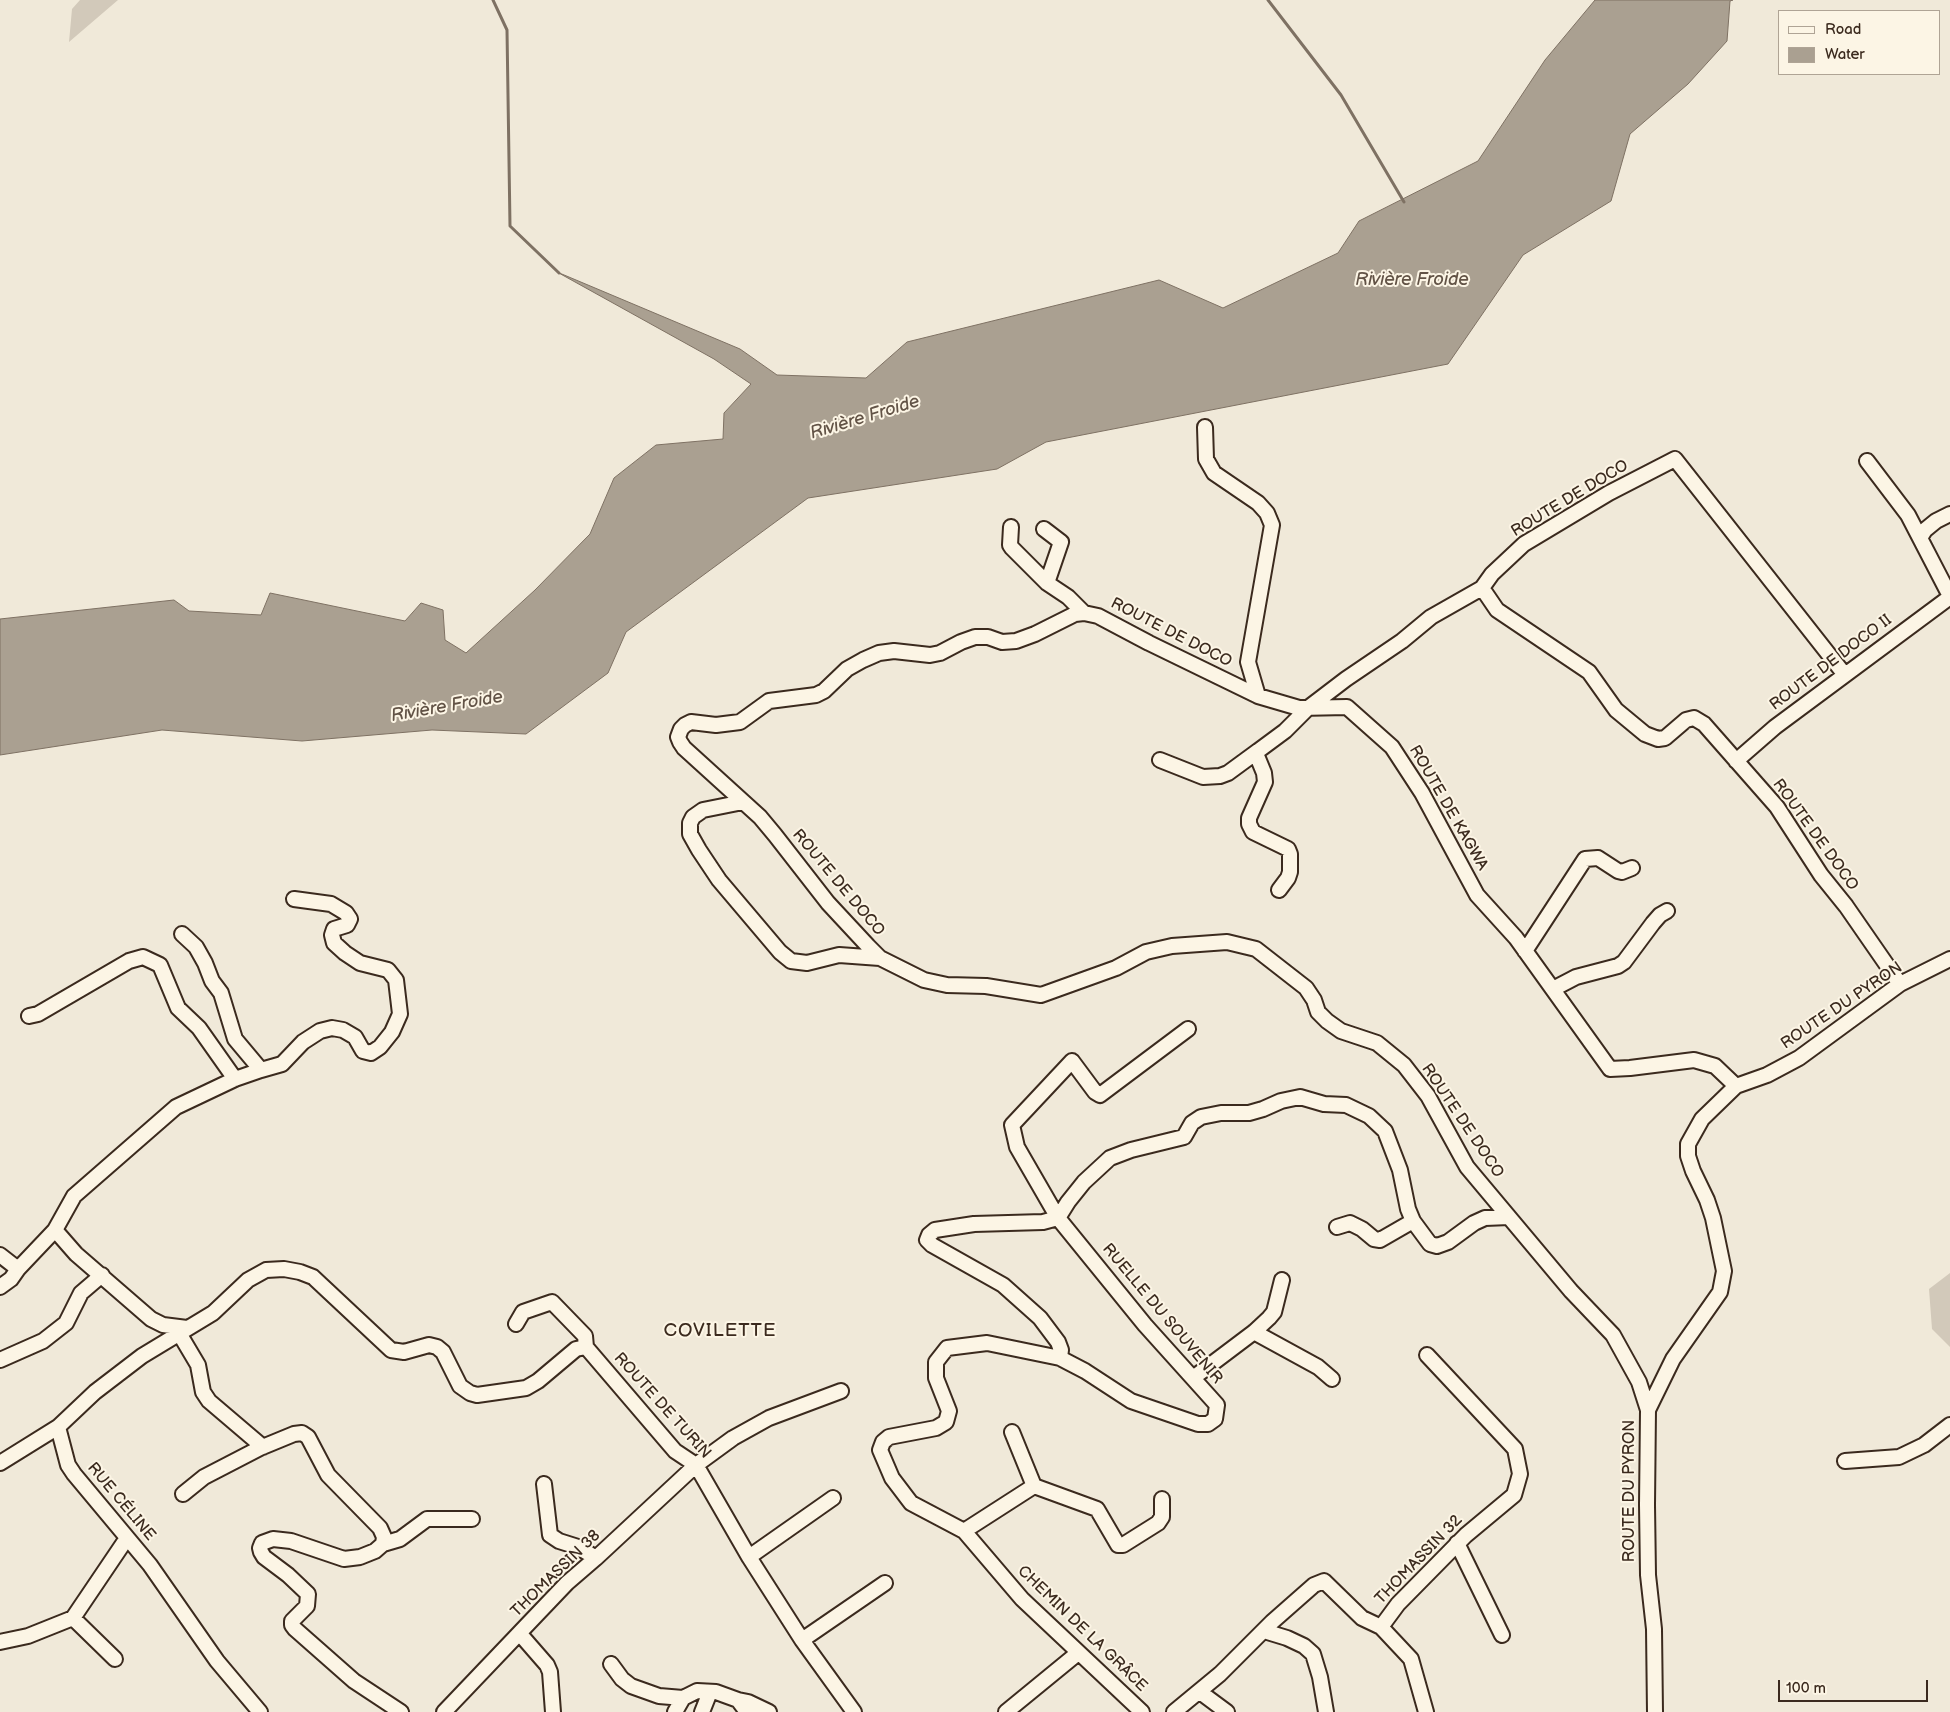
<!DOCTYPE html>
<meta charset="utf-8">
<style>
body{margin:0}
#map{position:relative;width:1950px;height:1712px;overflow:hidden;background:#f0e9d9;font-family:"Balsamiq Sans",sans-serif}
canvas{display:block}
.legend{position:absolute;left:1778px;top:10px;width:162px;height:65px;box-sizing:border-box;background:#fcf5e5;border:1px solid #afa495;margin:0;padding:6px 9px;list-style:none;font-size:15px;color:#3b2a1e}
.legend li{display:flex;align-items:center;gap:10px;height:25px}
.legend b{width:25px;border:1px solid #afa495}
.scale{position:absolute;left:1778px;top:1680px;width:150px;height:22px;box-sizing:border-box;border:2px solid #3b2a1e;border-top:0;padding-left:6px;font-size:15px;line-height:18px;white-space:nowrap;color:#3b2a1e;-webkit-text-stroke:4px #fcf5e5;paint-order:stroke}
</style>
<div id="map">
<canvas width="1950" height="1712"></canvas>
<ul class="legend">
<li><b style="height:6px;background:#fcf5e5"></b>Road</li>
<li><b style="height:14px;background:#aaa091"></b>Water</li>
</ul>
<div class="scale">100 m</div>
</div>
<script>
const c = document.querySelector('canvas').getContext('2d');
c.lineJoin = 'round';
function fillPath(path, color) { c.fillStyle = color; c.fill(path, 'evenodd'); }
const shape = rows => new Path2D(rows.map(r => 'M' + r).join(''));
function strokePath(path, color, width, dash) { c.strokeStyle = color; c.lineWidth = width; c.lineCap = dash ? 'butt' : 'round'; c.setLineDash(dash || []); c.stroke(path); }
function label(font, color, halo, rows, align = 'center') {
  c.font = font + ' "Balsamiq Sans",sans-serif'; c.lineWidth = 4; c.setLineDash([]); c.textBaseline = 'middle'; c.strokeStyle = halo; c.fillStyle = color; for (const [text, x, y, turn = 0] of rows) {
    c.save(); c.translate(x, y); c.rotate((+turn || 0) * Math.PI / 180); c.textAlign = isNaN(turn) ? turn : align; if (halo) c.strokeText(text, 0, 0); c.fillText(text, 0, 0); c.restore();
  }
}
fillPath(shape([
 [80,0,118,0,69,42,72,9],
 [1950,1273,1950,1347,1932,1329,1929,1289]
]), '#d2c9ba');
const water = shape([
 [1595,0,1733,0,1730,1,1727,41,1688,84,1630,134,1611,201,1523,255,1448,364,1046,442,997,469,808,498,626,632,608,673,526,734,432,730,302,741,162,730,0,755,0,619,174,600,189,611,261,615,270,593,405,621,421,603,443,610,445,640,466,653,535,590,590,534,614,478,656,445,723,439,724,413,751,384,714,359,557,272,740,349,777,375,866,378,907,342,1159,280,1223,308,1338,253,1359,221,1478,161,1545,60,1595,0]
]);
fillPath(water, '#aaa091');
strokePath(water, '#7e7163', 1);
strokePath(shape([
 [493,0,507,30,510,226,559,273],
 [1268,0,1341,95,1404,202]
]), '#7e7163', 3);
const minor = shape([
 [1205,427,1206,459,1214,473,1258,503,1267,513,1272,525,1248,662,1258,696,1299,708,1347,707,1392,747,1422,793,1477,895,1516,938,1610,1069,1630,1068,1694,1060,1715,1066,1736,1086],
 [1867,461,1908,515,1950,596],
 [1011,527,1010,545,1012,548,1047,583,1068,597,1084,613],
 [1044,529,1061,542,1047,583],
 [1920,538,1925,530,1936,521,1950,514],
 [1482,588,1497,610,1589,672,1616,710,1645,734,1658,739,1665,738,1686,720,1694,718,1704,724,1777,807,1821,875,1846,906,1900,984],
 [1258,696,1149,643,1098,616,1084,613,1075,614,1035,634,1016,641,1002,642,988,637,975,637,961,642,940,653,930,655,894,651,879,653,863,660,847,669,824,691,816,695,769,701,740,722,716,725,691,722,685,725,681,729,678,737,680,742,684,748,760,817,775,835,828,903,868,946,880,958,924,980,947,985,986,986,1041,995,1116,968,1146,952,1172,946,1227,942,1256,949,1306,988,1314,1000,1318,1012,1327,1021,1341,1031,1377,1043,1404,1065,1428,1096,1467,1167,1571,1291,1613,1335,1639,1382,1648,1410],
 [1160,760,1203,777,1220,776,1228,773,1258,751],
 [1736,761,1775,727,1950,597],
 [743,802,703,810,693,817,690,823,690,834,699,850,719,880,780,952,791,961,807,963,839,955,880,958],
 [1279,890,1288,878,1290,872,1290,854,1288,849,1253,832,1249,824,1249,818,1265,782,1264,773,1257,756,1258,751,1285,731,1308,708,1346,679,1402,641,1431,617,1482,588,1492,574,1524,544,1609,493,1675,459,1845,675],
 [1525,951,1585,859,1598,858,1618,871,1622,872,1632,868],
 [1553,989,1576,977,1618,966,1624,962,1653,923,1660,915,1667,911],
 [29,1016,38,1014,129,961,143,957,160,965,178,1008,199,1028,235,1079],
 [261,1070,282,1064,303,1042,320,1031,332,1028,343,1030,355,1037,363,1051,371,1053,380,1047,392,1032,400,1014,396,980,388,970,360,963,345,953,334,943,332,935,334,929,347,925,350,919,346,913,331,904,294,899],
 [1337,1227,1350,1223,1362,1229,1374,1239,1380,1240,1413,1221],
 [55,1230,76,1254,151,1319,163,1325,187,1328],
 [0,1255,18,1269],
 [0,1287,11,1279,18,1269,55,1230,74,1196,176,1107,235,1079,261,1070,235,1039,221,993,212,981,205,963,196,947,182,934],
 [516,1324,523,1312,552,1302,585,1336,586,1347],
 [1254,1332,1318,1367,1332,1379],
 [179,1333,198,1365,203,1392,209,1401,263,1447],
 [1060,1358,1085,1371,1131,1401,1198,1424,1208,1424,1215,1419,1217,1405,1145,1325,1058,1218,1017,1147,1012,1125,1072,1061,1095,1092,1100,1095,1188,1029],
 [0,1360,43,1341,66,1323,81,1293,102,1275],
 [1193,1378,1254,1332,1269,1318,1274,1312,1282,1280],
 [1012,1432,1034,1486,1097,1509,1118,1545,1123,1545,1158,1523,1162,1517,1162,1499],
 [1845,1461,1899,1457,1924,1445,1950,1425],
 [0,1463,58,1427],
 [544,1484,550,1535,559,1541,578,1547,596,1558],
 [183,1494,204,1477,260,1448,294,1434,302,1433,308,1437,328,1475,380,1528,384,1537,383,1544,375,1551,360,1557,344,1559,291,1541,273,1539,262,1543,260,1548,261,1552,264,1557,288,1575,308,1594,307,1606,292,1621,292,1625,295,1629,354,1681,401,1712],
 [964,1531,1034,1486],
 [1457,1543,1502,1635],
 [383,1544,400,1539,427,1519,472,1519],
 [749,1557,833,1498],
 [73,1618,127,1538],
 [1381,1627,1398,1604,1466,1535,1514,1495,1520,1474,1515,1449,1427,1355],
 [1264,1631,1287,1638,1304,1646,1313,1654,1320,1677,1326,1712],
 [520,1634,547,1665,550,1672,553,1712],
 [802,1640,885,1583],
 [0,1642,28,1636,73,1618,115,1659],
 [611,1664,622,1679,631,1686,659,1696,683,1698],
 [1200,1692,1227,1712],
 [738,1700,748,1702,769,1712],
 [260,1712,217,1661,150,1565,74,1474,68,1465,58,1427,95,1392,142,1356,213,1313,248,1280,266,1270,284,1269,300,1272,313,1277,391,1350,404,1352,429,1345,437,1347,443,1352,460,1386,470,1393,477,1395,526,1388,538,1381,576,1349,586,1347,675,1451,696,1465,749,1557,802,1640,854,1712],
 [444,1712,567,1583,596,1558,696,1465,733,1438,769,1418,841,1391],
 [675,1712,683,1698,697,1691,716,1692,738,1700,747,1712],
 [702,1712,710,1692],
 [1006,1712,1078,1653],
 [1142,1712,1022,1599,964,1531,911,1503,892,1478,880,1450,883,1442,889,1437,936,1428,946,1422,949,1411,936,1378,936,1362,947,1348,987,1343,1060,1358,1061,1350,1058,1342,1040,1318,1003,1285,932,1245,927,1240,929,1235,935,1230,974,1224,1043,1222,1058,1218,1068,1202,1084,1182,1110,1158,1131,1150,1184,1137,1192,1123,1201,1117,1221,1113,1249,1113,1263,1109,1281,1101,1300,1097,1324,1104,1346,1105,1369,1116,1385,1131,1400,1170,1408,1209,1413,1221,1430,1244,1437,1246,1448,1242,1474,1223,1485,1218,1509,1217],
 [1174,1712,1220,1674,1272,1622,1314,1585,1324,1581,1362,1618,1381,1627,1411,1659,1426,1712],
 [1655,1712,1654,1629,1648,1575,1647,1505,1648,1410,1673,1359,1720,1292,1724,1271,1713,1218,1707,1200,1693,1171,1688,1156,1688,1144,1702,1119,1736,1086,1767,1075,1799,1058,1900,984,1950,959]
]);
strokePath(minor, '#3b2a1e', 18);
strokePath(minor, '#fcf5e5', 14);
label('16px', '#3b2a1e', '#fcf5e5', [
 ["ROUTE DE DOCO",1570,499,-31],
 ["ROUTE DE DOCO",1171,633,27],
 ["ROUTE DE DOCO II",1831,663,-37],
 ["ROUTE DE KAGWA",1448,808,60],
 ["ROUTE DE DOCO",1815,835,54],
 ["ROUTE DE DOCO",838,883,50],
 ["ROUTE DU PYRON",1842,1006,-34],
 ["ROUTE DE DOCO",1462,1121,56],
 ["RUELLE DU SOUVENIR",1162,1314,50],
 ["ROUTE DE TURIN",662,1406,48],
 ["ROUTE DU PYRON",1630,1491,-90],
 ["RUE CÉLINE",121,1502,50],
 ["THOMASSIN 32",1419,1560,-46],
 ["THOMASSIN 38",556,1574,-44],
 ["CHEMIN DE LA GRÂCE",1082,1629,44]
]);
label('italic 18px', '#625346', '#fcf5e5', [
 ["Rivière Froide",1412,280],
 ["Rivière Froide",865,418,-17],
 ["Rivière Froide",447,707,-10]
]);
c.letterSpacing = '1px';
label('19px', '#3b2a1e', '#fcf5e5', [
 ["COVILETTE",720,1331]
]);
c.letterSpacing = '0px';
</script>
